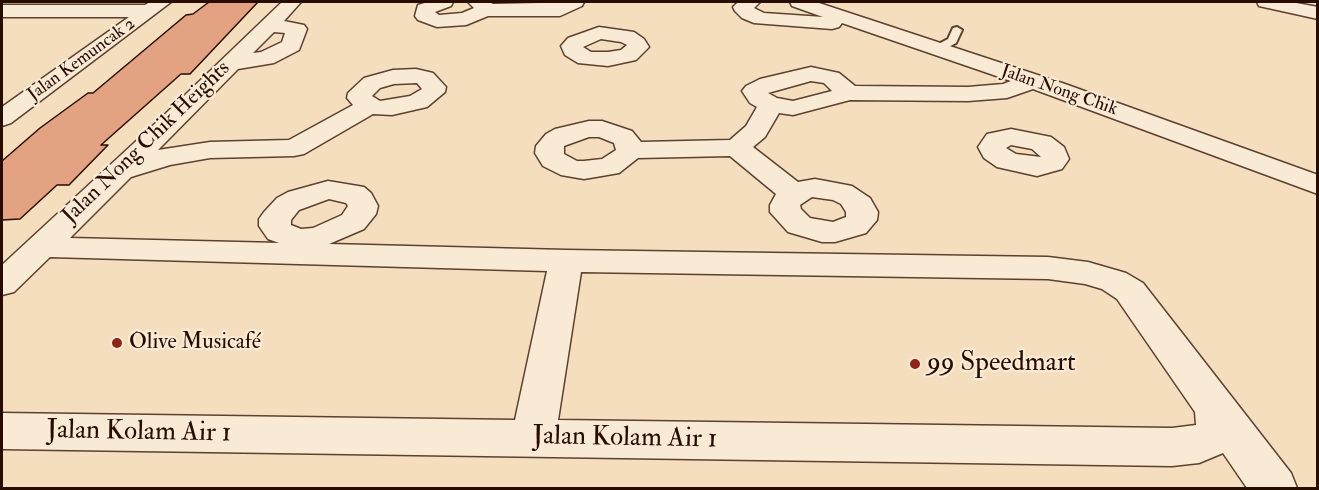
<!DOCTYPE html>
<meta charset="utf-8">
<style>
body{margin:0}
#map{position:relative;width:1319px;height:490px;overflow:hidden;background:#f5debe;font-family:"IM FELL Double Pica",serif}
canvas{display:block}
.frame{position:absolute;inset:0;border:3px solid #290c00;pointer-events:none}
</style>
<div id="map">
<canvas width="1319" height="490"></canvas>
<div class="frame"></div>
</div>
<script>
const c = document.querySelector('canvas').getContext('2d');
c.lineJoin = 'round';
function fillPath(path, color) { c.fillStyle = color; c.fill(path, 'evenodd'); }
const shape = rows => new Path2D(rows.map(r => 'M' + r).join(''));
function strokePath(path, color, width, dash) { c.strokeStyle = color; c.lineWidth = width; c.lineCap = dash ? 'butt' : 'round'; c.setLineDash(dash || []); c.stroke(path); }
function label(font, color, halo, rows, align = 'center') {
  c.font = font + ' "IM FELL Double Pica",serif'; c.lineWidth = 4.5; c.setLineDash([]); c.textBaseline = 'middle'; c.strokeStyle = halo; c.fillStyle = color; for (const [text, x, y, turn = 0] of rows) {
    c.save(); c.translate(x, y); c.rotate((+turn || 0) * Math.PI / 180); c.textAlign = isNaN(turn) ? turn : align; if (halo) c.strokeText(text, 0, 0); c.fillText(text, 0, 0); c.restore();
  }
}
const building = shape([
 [209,2,258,2,190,74,181,74,101,145,108,145,69,185,57,185,20,219,2,220,2,161,40,128,88,93,93,93,186,15,193,14,209,2]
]);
fillPath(building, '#e3a281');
strokePath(building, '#290c00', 1.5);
const lane = shape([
 [957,27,962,30,956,43,941,51,933,51,933,47,948,39,953,28,957,27]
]);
const street = shape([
 [150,2,171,2,11,123,2,126,2,107,129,17,2,17,2,5,145,5,150,2],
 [282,2,301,2,284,21,304,25,307,29,299,50,274,63,238,69,158,150,210,142,289,140,353,105,347,98,348,93,364,78,393,70,416,69,433,73,446,87,445,92,427,107,392,115,373,114,304,154,294,156,210,158,170,165,131,177,70,238,279,243,268,239,259,226,259,219,264,212,277,198,288,192,328,181,364,187,371,193,378,206,376,214,364,229,329,244,566,250,1048,257,1088,262,1126,273,1143,283,1291,473,1297,488,1247,488,1223,453,1199,463,1172,466,2,449,2,413,515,420,547,271,50,257,14,292,2,295,2,265,160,119,282,2],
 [274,32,285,33,282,42,261,52,253,53,274,32],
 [417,83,422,89,410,96,380,101,372,96,380,88,394,84,417,83],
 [329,199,346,203,348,206,342,215,313,228,301,229,291,225,291,220,299,210,329,199],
 [581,272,1048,279,1085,284,1102,289,1117,299,1195,412,1196,425,1172,428,558,420,581,272],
 [428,2,453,2,451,6,435,12,439,15,462,13,474,8,468,2,489,2,493,4,584,2,582,6,560,16,488,16,466,25,437,27,418,20,415,16,418,5,428,2],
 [738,2,760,2,754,8,764,13,823,17,792,6,790,2,816,2,1065,84,1318,175,1318,194,1033,89,1007,98,968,101,850,100,793,115,779,113,765,137,753,147,798,182,815,179,852,186,870,198,878,212,877,220,866,233,835,242,822,242,788,232,770,212,770,205,776,194,730,156,638,158,619,173,584,179,561,175,543,166,535,153,536,146,546,134,555,129,589,121,602,121,632,131,641,142,730,140,746,126,757,107,750,103,742,91,746,86,760,79,811,67,839,73,855,86,968,87,1003,84,1011,81,842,23,839,27,832,29,754,23,742,18,735,11,733,7,738,2],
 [811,81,824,83,832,91,793,101,777,98,768,93,811,81],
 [589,137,599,137,614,143,616,150,602,159,584,161,577,161,564,154,564,146,589,137],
 [812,197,833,200,841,204,846,212,846,217,833,222,810,218,801,209,800,205,812,197],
 [1257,2,1291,2,1318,7,1318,19,1259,6,1257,2],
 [599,27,634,32,644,39,649,47,636,60,608,66,578,63,565,55,561,46,568,38,599,27],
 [601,39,621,42,627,45,621,50,608,52,591,52,583,47,601,39],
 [1011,129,1051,137,1064,147,1069,159,1062,169,1037,176,997,167,984,158,978,147,987,134,1011,129],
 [1011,145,1032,149,1041,157,1016,154,1006,148,1011,145]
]);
strokePath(lane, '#5c4030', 4);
strokePath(street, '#5c4030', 3);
fillPath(lane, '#f8ead5');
fillPath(street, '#f8ead5');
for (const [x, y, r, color] of [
 [117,343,6,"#8f2418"],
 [915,364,6,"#8f2418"]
]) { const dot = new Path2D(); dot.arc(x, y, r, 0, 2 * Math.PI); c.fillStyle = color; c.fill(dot); strokePath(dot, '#f8ead5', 2); }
label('18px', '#290c00', '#f8ead5', [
 ["Jalan Kemuncak 2",82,60,-36],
 ["Jalan Nong Chik",1059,91,19]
]);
label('22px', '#290c00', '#f8ead5', [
 ["Jalan Nong Chik Heights",147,143,-44]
]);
label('22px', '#290c00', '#f8ead5', [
 ["Olive Musicafé",129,343]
], 'left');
label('27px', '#290c00', '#f8ead5', [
 ["99 Speedmart",927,364]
], 'left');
label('27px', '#290c00', '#f8ead5', [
 ["Jalan Kolam Air 1",139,433,1],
 ["Jalan Kolam Air 1",625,439,1]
]);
</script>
